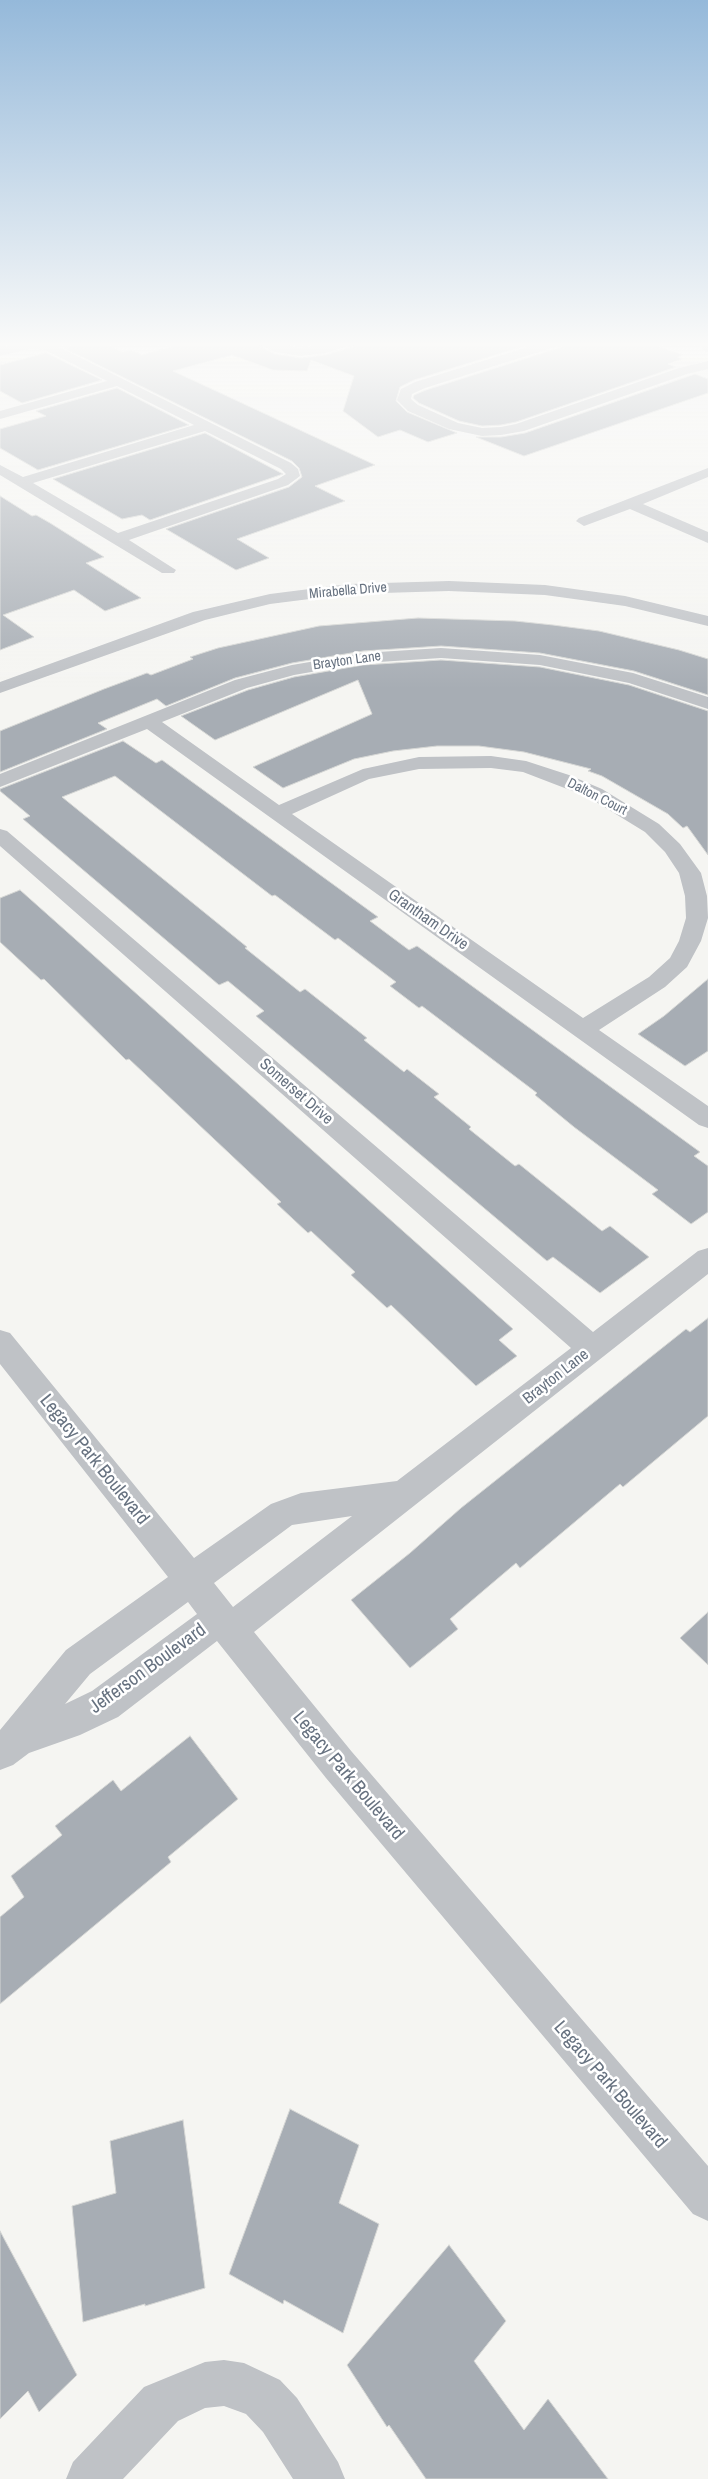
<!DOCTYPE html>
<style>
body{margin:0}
canvas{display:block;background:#f5f5f2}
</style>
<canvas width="708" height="2479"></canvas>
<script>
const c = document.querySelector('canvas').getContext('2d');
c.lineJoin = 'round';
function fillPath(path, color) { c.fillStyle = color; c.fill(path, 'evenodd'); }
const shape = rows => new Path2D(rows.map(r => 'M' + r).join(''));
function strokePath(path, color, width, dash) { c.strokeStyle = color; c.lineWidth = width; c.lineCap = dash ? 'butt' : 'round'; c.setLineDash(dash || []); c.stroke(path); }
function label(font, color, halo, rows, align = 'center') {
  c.font = font + ' "Archivo Narrow",sans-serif'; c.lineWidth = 5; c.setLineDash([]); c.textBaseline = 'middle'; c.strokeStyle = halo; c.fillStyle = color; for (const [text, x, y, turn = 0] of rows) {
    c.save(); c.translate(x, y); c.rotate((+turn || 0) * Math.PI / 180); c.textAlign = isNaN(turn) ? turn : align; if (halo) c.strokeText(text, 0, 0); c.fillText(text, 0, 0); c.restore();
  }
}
const building = shape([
 [86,342,102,342,122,352,131,350,142,355,189,342,252,342,274,354,301,358,326,355,353,347,356,342,537,342,414,380,400,387,396,401,407,412,457,433,428,442,400,430,378,437,343,411,354,376,311,360,307,371,273,370,232,355,173,371,375,465,315,486,345,501,237,539,269,558,236,570,166,529,289,487,302,477,299,468,292,461,64,348,86,342],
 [565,342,645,342,683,355,677,357,682,359,668,364,676,367,516,422,501,425,482,426,459,421,419,403,413,398,414,395,426,390,562,347,565,342],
 [46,353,102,380,22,403,0,391,0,365,46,353],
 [695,374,708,379,708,393,524,456,476,437,501,437,525,433,695,374],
 [117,388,189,425,38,470,0,448,0,429,46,416,36,411,117,388],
 [205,433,283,474,150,520,142,515,122,519,53,479,205,433],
 [0,496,32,516,36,515,50,523,104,557,86,563,141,598,105,611,74,590,3,615,34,637,0,650,0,496],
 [418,618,515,621,553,625,599,631,679,650,708,659,708,695,634,671,540,653,441,646,363,651,292,663,235,678,166,706,157,699,98,723,107,729,0,772,0,731,104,689,147,673,151,675,193,659,190,657,218,648,319,626,418,618],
 [441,660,540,667,629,685,708,711,708,855,687,826,683,828,668,814,602,776,588,771,591,769,524,752,479,746,437,746,393,751,354,759,283,788,253,767,372,714,358,680,215,740,181,716,248,690,294,677,363,665,441,660],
 [123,741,156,763,162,760,378,917,370,921,409,950,417,946,700,1152,694,1156,708,1166,708,1212,691,1224,652,1194,658,1190,574,1127,535,1095,537,1093,422,1006,419,1008,390,986,396,982,338,938,335,940,275,895,272,896,115,776,62,797,247,947,245,948,300,992,305,989,367,1038,364,1040,404,1072,407,1069,439,1094,434,1097,471,1127,469,1129,515,1166,519,1164,602,1231,610,1226,649,1257,600,1293,553,1257,547,1261,256,1016,264,1011,228,981,219,985,23,819,30,816,0,791,0,789,123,741],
 [20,890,513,1329,499,1340,517,1356,476,1386,391,1305,387,1308,351,1275,355,1272,311,1231,308,1233,277,1204,281,1202,129,1059,126,1060,44,979,41,980,0,942,0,898,20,890],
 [708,979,708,1051,685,1066,638,1034,664,1016,708,979],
 [708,1318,708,1416,623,1487,620,1484,520,1568,516,1563,450,1619,458,1629,410,1668,351,1600,410,1553,461,1508,686,1329,690,1332,708,1318],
 [708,1612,708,1665,680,1638,708,1612],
 [190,1736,238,1799,168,1857,171,1862,0,2004,0,1917,24,1897,11,1876,62,1835,55,1826,113,1780,121,1791,190,1736],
 [290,2109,359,2145,339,2203,379,2224,343,2333,284,2300,283,2304,229,2274,290,2109],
 [183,2120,205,2288,145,2306,145,2304,83,2322,72,2206,116,2193,110,2141,183,2120],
 [0,2231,77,2375,39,2412,28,2391,0,2419,0,2231],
 [449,2245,506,2321,474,2361,524,2430,548,2399,608,2479,426,2479,389,2425,387,2427,347,2365,449,2245]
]);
fillPath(building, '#a7adb4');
strokePath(building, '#d6d7d5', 1);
fillPath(shape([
 [26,342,51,343,291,463,298,469,300,476,288,485,129,540,176,570,174,573,162,573,0,475,0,465,23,477,194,425,117,386,0,419,0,411,107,381,45,350,29,349,0,356,0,348,26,342],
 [205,431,281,469,286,474,278,479,118,533,33,483,205,431],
 [254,342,272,342,301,348,335,342,354,342,352,345,325,353,301,356,275,352,254,342],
 [544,342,563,342,561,345,425,388,412,394,411,399,418,405,458,423,482,428,501,427,516,424,679,368,708,361,708,369,687,374,524,431,501,435,482,436,449,429,408,411,397,400,401,389,415,382,544,342],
 [697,342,708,342,708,352,704,351,697,342],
 [708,468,708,477,643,504,708,532,708,543,630,509,584,526,576,521,579,518,708,468],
 [449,581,545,585,625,596,708,616,708,626,625,606,545,595,449,591,349,594,270,604,205,620,0,693,0,682,193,612,270,594,349,584,449,581],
 [441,648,540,655,633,673,708,697,708,709,629,683,540,665,441,658,363,663,294,675,247,688,162,722,279,805,363,769,419,757,491,756,526,761,569,775,602,789,659,824,680,844,701,873,707,896,708,918,701,941,687,967,665,987,599,1030,708,1106,708,1128,699,1125,147,729,0,787,0,774,235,680,292,665,363,653,441,648],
 [491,768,523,772,588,797,645,832,665,852,679,873,685,896,686,918,679,941,670,958,649,977,583,1018,292,814,369,779,419,769,491,768],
 [0,829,7,831,593,1332,698,1251,708,1248,708,1274,254,1632,352,1752,708,2166,708,2221,693,2214,326,1778,217,1641,118,1717,80,1735,29,1753,13,1765,0,1770,0,1730,66,1650,168,1577,0,1364,0,1330,10,1333,194,1558,271,1504,301,1493,397,1481,571,1348,0,846,0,829],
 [352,1516,233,1607,214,1583,292,1525,352,1516],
 [188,1602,197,1614,92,1691,65,1704,90,1674,188,1602],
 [224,2360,244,2363,280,2380,297,2398,338,2462,345,2479,293,2479,263,2432,246,2414,224,2406,205,2408,178,2421,123,2479,66,2479,73,2462,144,2387,205,2362,224,2360]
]), '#bfc2c6');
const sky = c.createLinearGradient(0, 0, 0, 689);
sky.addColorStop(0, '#95b9da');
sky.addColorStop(0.5, '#fafaf9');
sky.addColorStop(1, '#fafaf900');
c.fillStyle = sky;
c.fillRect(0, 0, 708, 689);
label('14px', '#677280', '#fff', [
 ["Mirabella Drive",348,591,-5],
 ["Brayton Lane",347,661,-8],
 ["Dalton Court",597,797,27]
]);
label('16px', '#677280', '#fff', [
 ["Grantham Drive",428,920,35],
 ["Somerset Drive",296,1092,41],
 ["Brayton Lane",556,1377,-38]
]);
label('19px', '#677280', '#fff', [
 ["Legacy Park Boulevard",94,1460,51],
 ["Jefferson Boulevard",148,1669,-36],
 ["Legacy Park Boulevard",348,1776,50],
 ["Legacy Park Boulevard",610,2085,49]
]);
</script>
